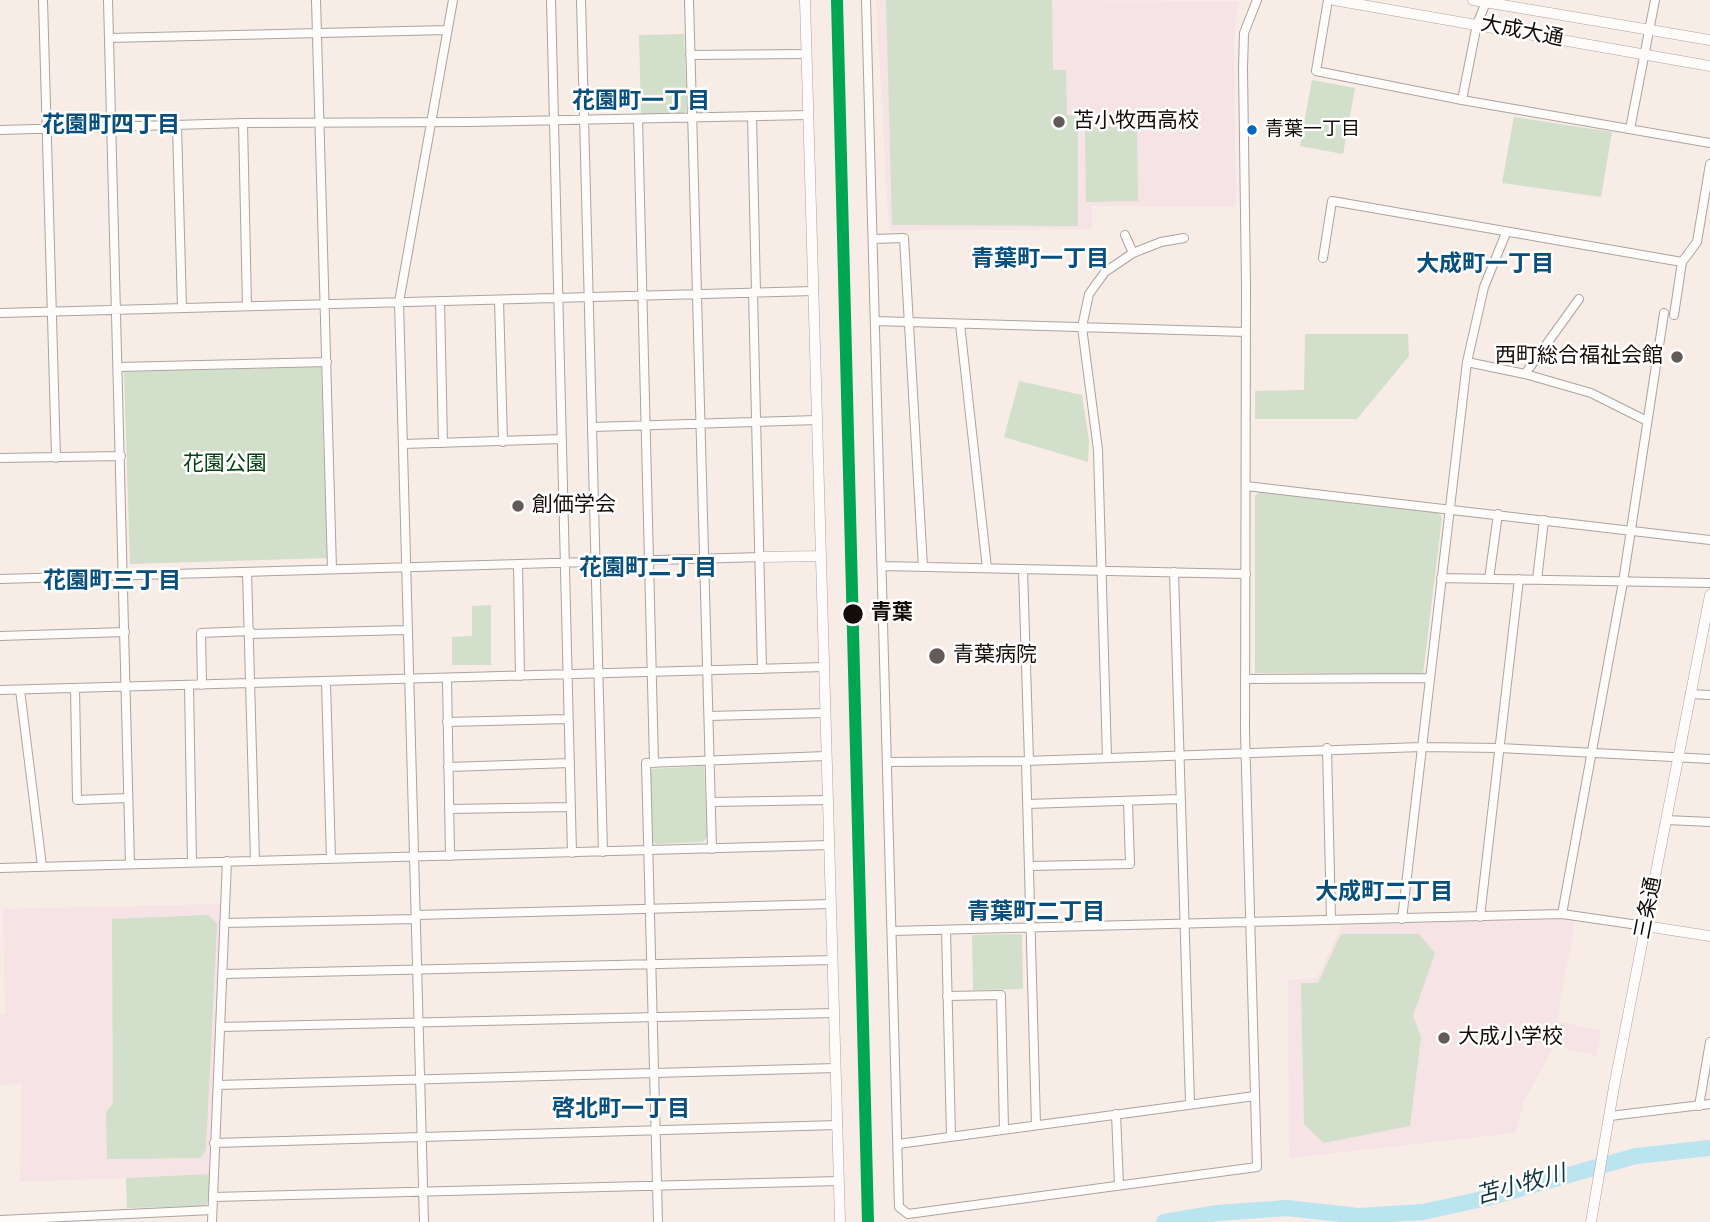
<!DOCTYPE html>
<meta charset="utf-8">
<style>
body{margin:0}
canvas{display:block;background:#f7ece6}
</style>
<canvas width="1710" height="1222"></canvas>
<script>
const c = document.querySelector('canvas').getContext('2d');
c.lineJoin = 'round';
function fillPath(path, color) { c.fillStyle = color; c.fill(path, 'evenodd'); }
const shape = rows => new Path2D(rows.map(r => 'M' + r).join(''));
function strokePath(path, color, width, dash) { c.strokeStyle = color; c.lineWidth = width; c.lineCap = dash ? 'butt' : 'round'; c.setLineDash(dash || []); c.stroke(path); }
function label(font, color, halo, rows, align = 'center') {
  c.font = font + ' Poppins,"Noto Sans JP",sans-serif'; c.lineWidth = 5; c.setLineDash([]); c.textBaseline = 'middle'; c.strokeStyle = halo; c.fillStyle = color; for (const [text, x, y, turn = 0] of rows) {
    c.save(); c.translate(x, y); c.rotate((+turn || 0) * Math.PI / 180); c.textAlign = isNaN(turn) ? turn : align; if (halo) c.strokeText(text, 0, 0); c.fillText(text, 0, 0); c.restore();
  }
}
fillPath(shape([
 [876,0,1239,1,1234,38,1236,207,1092,206,1092,229,889,231],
 [220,904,210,1174,20,1182,22,1084,0,1085,0,1015,5,1014,3,909],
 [1562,919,1575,922,1557,1021,1601,1031,1597,1056,1554,1046,1523,1103,1516,1133,1289,1158,1288,980,1317,978,1342,925]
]), '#f6e3e5');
fillPath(shape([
 [886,0,1052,0,1053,70,1066,70,1067,115,1078,115,1078,226,892,225],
 [684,34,687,110,684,114,641,114,639,35],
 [1312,80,1355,88,1343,154,1300,146],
 [1514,117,1612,132,1601,197,1502,183],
 [1137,126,1138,201,1086,202,1085,127],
 [1305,334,1408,334,1409,356,1357,419,1255,419,1255,391,1304,390],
 [321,367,327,558,130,564,124,372],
 [1019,381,1082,395,1089,441,1088,462,1004,437],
 [1259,492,1439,513,1442,518,1423,674,1255,673,1255,496],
 [491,605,491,665,452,665,452,637,472,636,472,606],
 [704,766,707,837,703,842,656,844,651,841,650,769],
 [208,915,217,924,206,1150,200,1158,107,1159,106,1113,113,1103,112,919],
 [1022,934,1023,989,973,990,972,935],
 [1341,934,1419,934,1435,953,1413,1016,1421,1037,1410,1126,1324,1143,1304,1124,1301,983,1318,983],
 [210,1174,208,1201,205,1206,127,1208,126,1178]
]), '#d2dfca');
strokePath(shape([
 [1164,1222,1217,1213,1287,1208,1358,1216,1423,1212,1487,1198,1636,1156,1710,1148]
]), '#b9e4f0', 16);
const minor = shape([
 [43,0,56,458],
 [108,0,130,864],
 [316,0,332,569],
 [551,0,572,853],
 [581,0,603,852],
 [689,0,712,849],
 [866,0,899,1207,908,1214,1257,1167,1245,732,1246,286,1243,69,1244,33,1257,0],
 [1328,0,1316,71,1462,100,1710,143],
 [109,38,447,30],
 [690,55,807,54],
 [1462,100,1477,24,1487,0],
 [752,116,756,292],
 [638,119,654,763],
 [243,123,247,306],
 [177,126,182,308],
 [1630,129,1655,0],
 [0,130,243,123,471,122,809,115],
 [1125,235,1133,253],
 [873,239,904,238,923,567],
 [1323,258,1332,201,1682,262,1674,315],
 [1682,262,1697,242,1710,164],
 [753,292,762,669],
 [499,300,503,442],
 [440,301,443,443],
 [0,313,814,291],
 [875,321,1246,332],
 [960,324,987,568],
 [1467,362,1525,374,1591,393,1647,421],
 [118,367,327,362],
 [1525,374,1579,299],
 [593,427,817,420],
 [403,444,562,439],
 [0,458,121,456],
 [1246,486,1710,540],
 [518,565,520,676],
 [882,566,1246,574],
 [1023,569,1029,761],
 [247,572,255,861],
 [1174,572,1190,1103],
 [1441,578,1710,583],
 [0,579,761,557],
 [1489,579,1498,514],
 [1537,580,1544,520],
 [250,634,407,630],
 [0,636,125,632],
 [447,678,450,856],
 [1245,679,1428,678],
 [326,682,331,859],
 [189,685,192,862],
 [202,685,201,633,250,631],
 [75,688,77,800,128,798],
 [0,690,824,667],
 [20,690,42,866],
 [1690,694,1710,695],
 [709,716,825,713],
 [447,722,568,719],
 [1327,748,1331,920],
 [1107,757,1098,450,1082,327,1089,294,1105,272,1133,253,1161,242,1184,238],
 [1026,761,1036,1125],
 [887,762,1026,761,1421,747,1500,748,1710,759],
 [448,767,570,763],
 [712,802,827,800],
 [1027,804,1180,799],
 [449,809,571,807],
 [1666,820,1710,822],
 [1029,866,1130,864,1128,801],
 [0,868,829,845],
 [1562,914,1623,582,1664,313],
 [416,915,831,904],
 [1480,917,1519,579],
 [1402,919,1467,362,1484,287,1506,233],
 [224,923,416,919],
 [946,930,951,1136],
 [892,931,1562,914,1645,926],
 [223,974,833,960],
 [947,996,1001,995,1004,1129],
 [220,1027,834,1013],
 [218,1085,836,1068],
 [1699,1106,1710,1042],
 [1116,1114,1119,1185],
 [1610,1116,1710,1104],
 [214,1143,838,1125],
 [898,1144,1255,1096],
 [213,1197,839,1181],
 [0,1220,212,1210],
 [212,1222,227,861],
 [424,1222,399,302,453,0],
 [658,1222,646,763,826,756]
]);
const tertiary = shape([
 [805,0,840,1220],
 [1334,0,1710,66],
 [1473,0,1710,40],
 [761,557,821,556],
 [1645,926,1710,936],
 [1591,1222,1614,1087,1710,595]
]);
strokePath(minor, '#aca39f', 10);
strokePath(tertiary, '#aca39f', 11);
strokePath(minor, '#fefcfb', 8);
strokePath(tertiary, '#fefcfb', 10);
strokePath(shape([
 [837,0,868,1222]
]), '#00a651', 12);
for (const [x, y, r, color] of [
 [1059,122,7,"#635b57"],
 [1252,130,6,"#0065bd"],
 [1677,357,7,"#635b57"],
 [518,506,7,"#635b57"],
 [853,614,11,"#140d0a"],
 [937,656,9,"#635b57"],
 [1444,1038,7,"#635b57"]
]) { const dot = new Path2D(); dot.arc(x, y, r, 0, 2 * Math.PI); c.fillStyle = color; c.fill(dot); strokePath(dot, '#fff', 2.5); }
label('19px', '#140d0a', '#fff', [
 ["青葉一丁目",1265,130]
], 'left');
label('21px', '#140d0a', '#fff', [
 ["大成大通",1522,32,11],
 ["三条通",1649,908,-79]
]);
label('21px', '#140d0a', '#fff', [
 ["苫小牧西高校",1073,122],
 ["西町総合福祉会館",1663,357,"right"],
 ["創価学会",532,506],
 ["青葉病院",953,656],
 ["大成小学校",1458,1038]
], 'left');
label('21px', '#044410', '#fff', [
 ["花園公園",225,465]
]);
label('bold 21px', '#140d0a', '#fff', [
 ["青葉",871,614]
], 'left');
label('bold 23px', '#094f7e', '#fff', [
 ["花園町一丁目",641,102],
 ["花園町四丁目",111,126],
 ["青葉町一丁目",1040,260],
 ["大成町一丁目",1485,265],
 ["花園町二丁目",648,569],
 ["花園町三丁目",112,582],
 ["大成町二丁目",1384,893],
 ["青葉町二丁目",1036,913],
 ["啓北町一丁目",621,1110]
]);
label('italic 23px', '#16363f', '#fff', [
 ["苫小牧川",1521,1186,-15]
]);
</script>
